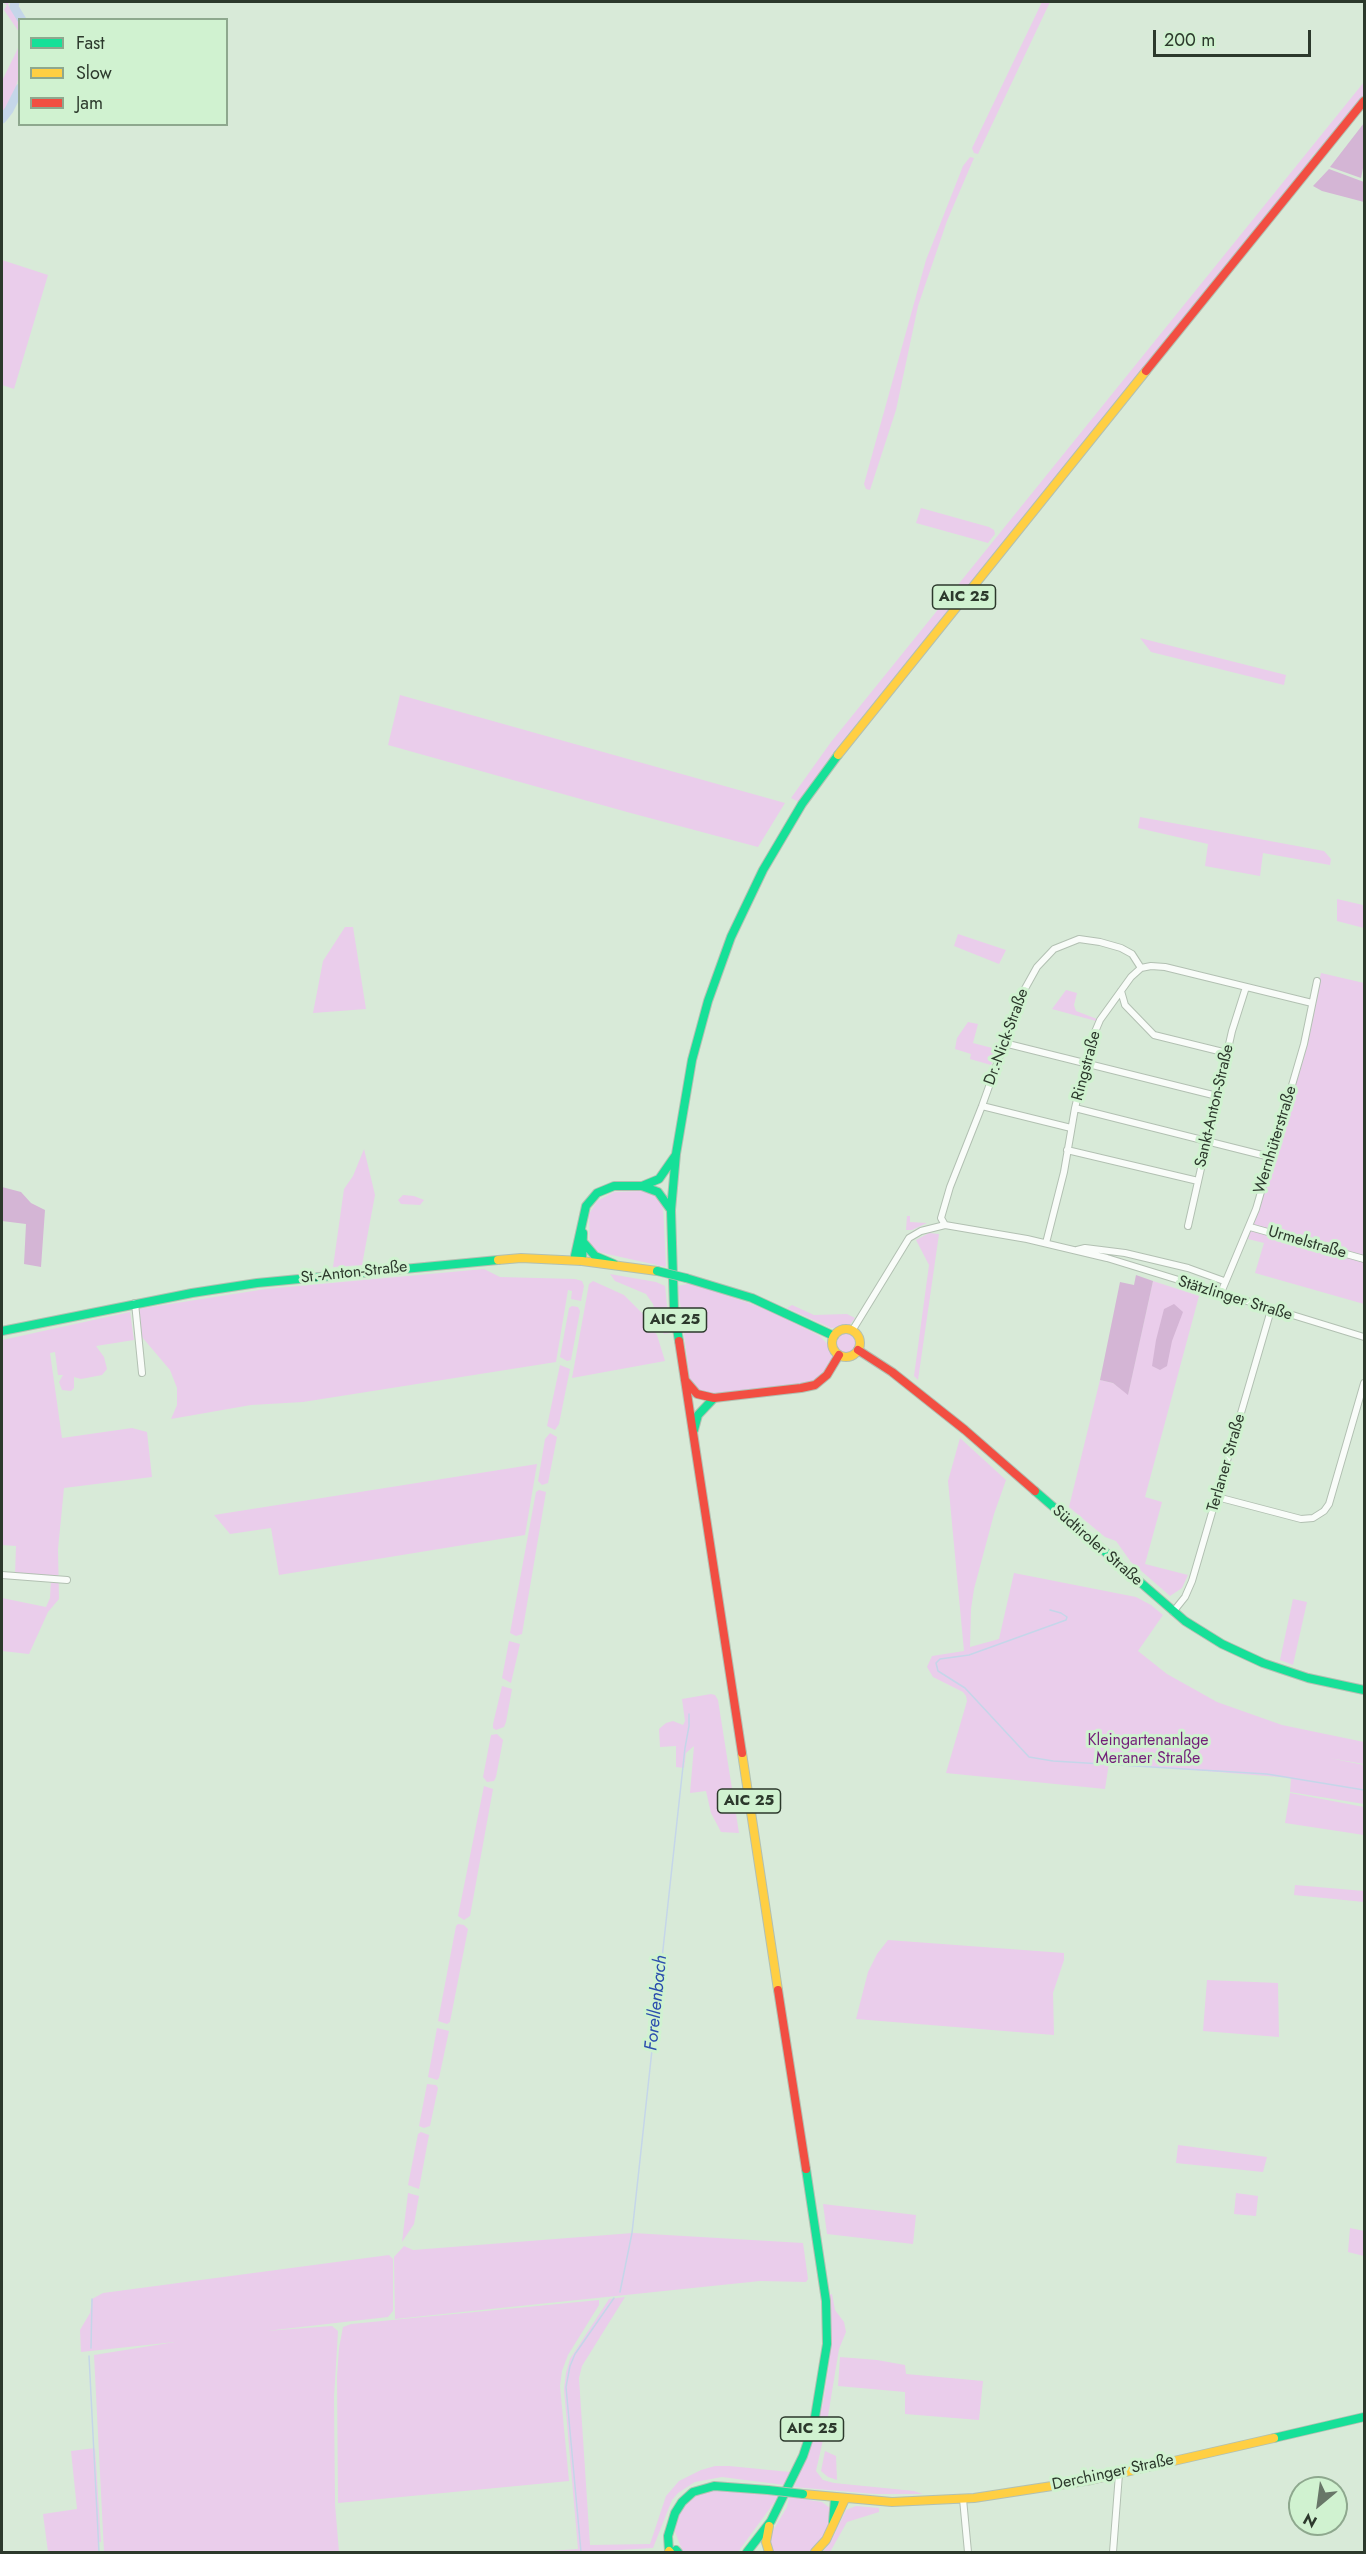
<!DOCTYPE html>
<meta charset="utf-8">
<style>
body{margin:0}
#map{position:relative;width:1366px;height:2554px;overflow:hidden;background:#d8ead8;font-family:Jost,sans-serif}
canvas{display:block}
.frame{position:absolute;inset:0;border:3px solid #2c392c;pointer-events:none}
.legend{position:absolute;left:18px;top:18px;width:210px;height:108px;box-sizing:border-box;background:#d0f2d0;border:2px solid #8ea88e;margin:0;padding:8px 10px;list-style:none;font-size:18px;color:#2c392c}
.legend li{display:flex;align-items:center;gap:12px;height:30px}
.legend b{width:30px;border:2px solid #8ea88e}
.north{position:absolute;left:1288px;top:2476px;width:60px;height:60px;box-sizing:border-box;background:#d0f2d0;border:2px solid #8ea88e;border-radius:50%;rotate:209deg;font-size:16px;font-weight:700;line-height:24px;text-align:center;color:#2c392c}
.north::after{content:'';display:block;margin:auto;width:21px;height:27px;background:#687768;clip-path:polygon(50% 0,100% 100%,50% 72%,0 100%)}
.scale{position:absolute;left:1153px;top:30px;width:158px;height:27px;box-sizing:border-box;border:3px solid #2c392c;border-top:0;padding-left:8px;font-size:18px;line-height:21px;white-space:nowrap;color:#2c392c;-webkit-text-stroke:4px #d0f2d0;paint-order:stroke}
</style>
<div id="map">
<canvas width="1366" height="2554"></canvas>
<div class="frame"></div>
<ul class="legend">
<li><b style="height:8px;background:#16e098"></b>Fast</li>
<li><b style="height:8px;background:#ffcf43"></b>Slow</li>
<li><b style="height:8px;background:#f24e42"></b>Jam</li>
</ul>
<div class="north">N</div>
<div class="scale">200 m</div>
</div>
<script>
const c = document.querySelector('canvas').getContext('2d');
c.lineJoin = 'round';
function fillPath(path, color) { c.fillStyle = color; c.fill(path, 'evenodd'); }
const shape = rows => new Path2D(rows.map(r => 'M' + r).join(''));
function strokePath(path, color, width, dash) { c.strokeStyle = color; c.lineWidth = width; c.lineCap = dash ? 'butt' : 'round'; c.setLineDash(dash || []); c.stroke(path); }
function label(font, color, halo, rows, align = 'center') {
  c.font = font + ' Jost,sans-serif'; c.lineWidth = 6; c.setLineDash([]); c.textBaseline = 'middle'; c.strokeStyle = halo; c.fillStyle = color; for (const [text, x, y, turn = 0] of rows) {
    c.save(); c.translate(x, y); c.rotate((+turn || 0) * Math.PI / 180); c.textAlign = isNaN(turn) ? turn : align; if (halo) c.strokeText(text, 0, 0); c.fillText(text, 0, 0); c.restore();
  }
}
fillPath(shape([
 [2,2,9,2,8,5,19,21,19,32,4,10,7,5],
 [1042,2,1050,2,978,154,974,153,972,148,974,144],
 [19,46,19,76,15,90,2,114,2,81],
 [1364,82,1364,95,1323,146,1312,156,1309,163,1183,320,1167,336,1164,344,830,757,799,802,791,798,831,742],
 [970,157,974,158,947,221,918,306,896,410,870,490,866,489,864,484,926,260,963,166],
 [2,260,48,275,14,389,2,385],
 [921,508,989,527,994,530,995,534,988,543,916,523],
 [1140,638,1286,675,1284,685,1151,652],
 [400,695,785,803,758,847,627,812,388,745],
 [1140,817,1324,851,1331,859,1330,865,1263,853,1260,876,1205,866,1208,844,1138,828],
 [1337,899,1363,905,1364,928,1337,921],
 [345,927,353,927,366,1009,313,1013,323,961],
 [958,934,1006,950,999,964,954,946],
 [1321,973,1364,983,1364,1304,1255,1273,1264,1243,1248,1239,1295,1085],
 [1066,990,1077,993,1074,1005,1076,1011,1097,1019,1096,1021,1052,1009],
 [968,1022,978,1024,973,1043,996,1049,991,1065,970,1059,971,1054,955,1049,957,1038],
 [364,1149,375,1195,362,1265,333,1267,344,1189,353,1176],
 [644,1191,654,1193,663,1204,666,1267,598,1252,590,1246,589,1214,597,1201,614,1192],
 [403,1195,414,1196,424,1200,420,1205,401,1204,398,1200],
 [907,1216,910,1216,910,1222,927,1223,912,1230,906,1230],
 [929,1233,939,1234,918,1380,914,1376,929,1265,916,1240],
 [484,1269,500,1277,575,1279,582,1281,584,1286,581,1301,571,1299,572,1291,568,1290,556,1362,303,1402,251,1405,171,1419,177,1405,177,1388,170,1370,142,1337,139,1329,138,1309,266,1289],
 [610,1274,656,1282,665,1286,670,1333,664,1334,659,1326,653,1304,646,1294,615,1281],
 [593,1281,624,1295,642,1313,657,1335,665,1361,572,1378,589,1284],
 [1153,1281,1199,1296,1145,1497,1162,1502,1145,1564,1188,1575,1182,1588,1170,1596,1131,1562,1116,1541,1105,1537,1069,1507,1100,1380,1113,1383,1128,1394],
 [691,1283,769,1310,820,1336,830,1347,832,1358,824,1372,814,1381,800,1385,716,1395,696,1389,690,1382,678,1286],
 [792,1305,814,1315,847,1314,855,1318,848,1327,831,1328,787,1308],
 [572,1306,578,1307,580,1311,571,1360,567,1361,560,1357,569,1308],
 [130,1312,134,1340,96,1346,104,1357,107,1369,102,1375,81,1379,74,1377,74,1388,71,1391,62,1390,59,1382,63,1375,58,1375,55,1352,50,1353,62,1438,132,1428,147,1432,152,1477,64,1488,58,1549,59,1599,48,1612,29,1654,2,1651,2,1598,46,1607,50,1598,51,1579,15,1575,16,1546,2,1545,2,1340],
 '836 1343a10 10 0 1 1 20 0a10 10 0 1 1-20 0Z',
 [560,1365,570,1369,559,1424,555,1430,547,1426],
 [550,1433,557,1437,548,1483,542,1485,538,1481,545,1439],
 [960,1438,1006,1480,994,1514,974,1589,971,1609,970,1647,999,1639,1014,1573,1136,1597,1151,1605,1163,1615,1138,1651,1167,1674,1217,1702,1282,1725,1364,1742,1364,1764,1329,1758,1364,1765,1364,1804,1290,1792,1291,1778,1109,1763,1105,1789,946,1773,967,1701,966,1696,963,1692,933,1677,927,1667,932,1656,964,1651,948,1481],
 [537,1464,525,1535,279,1575,271,1528,230,1534,214,1515],
 [539,1490,546,1492,522,1634,516,1636,510,1633,536,1492],
 [1293,1599,1307,1602,1293,1665,1280,1660],
 [509,1641,520,1644,511,1683,502,1678],
 [502,1686,512,1689,506,1722,504,1727,496,1730,493,1728,493,1724],
 [711,1694,715,1695,718,1700,739,1833,721,1832,711,1813,706,1791,690,1793,694,1746,686,1753,684,1768,676,1767,676,1746,660,1747,659,1729,666,1723,673,1721,683,1725,685,1721,682,1699],
 [497,1734,503,1740,496,1777,494,1781,487,1782,483,1777,491,1735],
 [484,1786,493,1789,470,1916,464,1920,458,1916],
 [1290,1793,1364,1807,1364,1835,1285,1823],
 [1295,1885,1364,1891,1364,1902,1294,1895],
 [458,1924,464,1925,468,1929,450,2022,447,2024,438,2021,456,1926],
 [888,1940,1064,1953,1064,1960,1053,1993,1054,2035,856,2019,868,1972,877,1954],
 [1207,1980,1278,1983,1279,2037,1203,2031],
 [437,2028,449,2031,439,2078,437,2080,428,2077],
 [427,2084,436,2085,438,2088,430,2126,424,2128,419,2126],
 [421,2132,429,2135,419,2189,408,2185,418,2134],
 [1178,2145,1267,2157,1263,2172,1176,2163],
 [408,2193,419,2196,414,2224,402,2242],
 [1236,2193,1258,2196,1256,2216,1234,2214],
 [823,2204,916,2215,913,2244,827,2234],
 [1350,2228,1364,2231,1364,2256,1348,2252],
 [633,2233,803,2243,808,2279,806,2282,760,2281,395,2319,394,2257,404,2246,413,2250],
 [389,2255,393,2259,393,2311,388,2317,266,2331,332,2326,338,2331,334,2397,335,2504,339,2552,104,2552,94,2355,175,2342,81,2352,80,2330,90,2313,92,2299,103,2293],
 [832,2294,835,2310,844,2322,846,2332,839,2349,827,2422,816,2471,823,2480,834,2483,914,2491,923,2494,875,2494,794,2487,813,2441,823,2403,830,2356,829,2295],
 [625,2297,582,2366,579,2378,590,2545,650,2544,666,2496,679,2481,701,2470,715,2466,729,2466,790,2472,784,2485,722,2477,695,2482,678,2493,672,2500,653,2548,584,2552,536,2552,578,2549,564,2389,566,2373,570,2359,609,2299],
 [599,2300,599,2305,568,2355,562,2371,560,2386,569,2481,338,2503,337,2377,339,2348,343,2327,351,2324],
 [840,2357,877,2360,905,2365,906,2374,983,2381,979,2420,905,2414,905,2392,838,2386],
 [95,2448,101,2542,98,2542,98,2552,48,2552,43,2514,77,2509,71,2451],
 [825,2451,836,2456,837,2480,828,2477,821,2471],
 [715,2490,779,2496,738,2552,683,2552,675,2532,676,2520,681,2510,698,2494],
 [789,2497,822,2502,830,2508,829,2525,824,2536,810,2552,772,2552,770,2547,771,2534,787,2507],
 [856,2506,879,2508,879,2512,847,2522,830,2552,823,2552,831,2541,846,2510]
]), '#eacdeb');
fillPath(shape([
 [1364,123,1364,163,1361,178,1330,167],
 [1329,169,1364,182,1364,202,1322,191,1313,186],
 [2,1187,21,1192,31,1203,45,1210,41,1267,24,1264,26,1224,2,1221],
 [1136,1275,1153,1281,1128,1395,1113,1383,1100,1380,1120,1282,1134,1285],
 [1174,1304,1183,1312,1172,1341,1167,1366,1160,1370,1152,1366,1156,1340,1164,1309]
]), '#d4b5d5');
strokePath(shape([
 [1050,1610,1061,1613,1067,1617,1066,1620,969,1655,940,1659,936,1663,938,1671,965,1688,1029,1757,1053,1761,1267,1774,1364,1790],
 [620,2292,632,2233,685,1748,689,1726,689,1714],
 [91,2348,92,2299],
 [89,2356,99,2552],
 [581,2552,566,2387,570,2366,575,2354,614,2298]
]), '#c5d6e9', 1.5);
strokePath(shape([
 [15,2,14,7,22,20],
 [2,119,9,110,20,88]
]), '#c5d6e9', 9);
const street = shape([
 [1121,991,1125,1005,1154,1035,1227,1053],
 [1004,1043,1217,1096],
 [982,1106,1071,1128],
 [1075,1108,1270,1157],
 [1067,1150,1198,1181],
 [945,1225,941,1218,950,1187,982,1106,1022,994,1037,967,1054,949,1079,939,1100,942,1121,948,1132,954,1141,968],
 [1188,1226,1232,1031,1246,987],
 [1250,1227,1364,1259],
 [1046,1243,1064,1172,1075,1108,1092,1039,1100,1020,1131,977,1141,968,1151,966,1165,967,1312,1003],
 [1077,1250,1085,1248,1125,1253,1188,1268,1224,1281],
 [1220,1295,1256,1209,1304,1044,1317,981],
 [135,1303,142,1373],
 [852,1331,909,1238,921,1231,945,1225,1027,1239,1107,1258,1364,1337],
 [1217,1497,1301,1519,1313,1518,1324,1511,1329,1504,1364,1383],
 [2,1575,67,1580],
 [1173,1612,1185,1597,1192,1581,1271,1310],
 [963,2499,968,2552],
 [1113,2552,1119,2474]
]);
const fast = shape([
 [642,1186,659,1179,675,1156],
 [584,1243,595,1256,614,1264],
 [574,1260,586,1206,597,1193,614,1186,642,1186,658,1192,671,1210],
 [582,1261,583,1233],
 [686,1278,752,1298,834,1336],
 [2,1331,192,1293,257,1283,498,1260],
 [679,1341,674,1310,671,1210,676,1154,692,1060,708,1001,731,937,763,870,802,804,838,755],
 [694,1430,698,1415,714,1398],
 [1035,1491,1185,1621,1222,1644,1263,1663,1308,1678,1364,1690],
 [1274,2438,1364,2417],
 [833,2522,835,2498],
 [676,2550,678,2552],
 [669,2551,668,2536,675,2513,682,2502,693,2492,714,2486,768,2490],
 [747,2552,771,2521,803,2456,814,2423,827,2344,826,2301,806,2169]
]);
const slow = shape([
 [838,755,1146,371],
 [498,1260,521,1258,582,1261,657,1271],
 '832 1343a14 14 0 1 1 28 0a14 14 0 1 1-28 0Z',
 [742,1753,778,1990],
 [803,2494,892,2502,974,2498,1091,2480,1274,2438],
 [769,2526,766,2542,769,2552],
 [669,2551,670,2552],
 [815,2552,826,2540,845,2499]
]);
const jam = shape([
 [1146,371,1364,101],
 [679,1341,742,1753],
 [858,1350,892,1372,965,1430,1035,1491],
 [685,1380,697,1394,714,1398,801,1388,815,1385,827,1375,839,1355],
 [778,1990,806,2169]
]);
strokePath(street, '#b2c0b2', 8);
strokePath(fast, '#b2c0b2', 10);
strokePath(slow, '#b2c0b2', 10);
strokePath(jam, '#b2c0b2', 10);
strokePath(street, '#f9fcf9', 6);
strokePath(fast, '#16e098', 8);
strokePath(slow, '#ffcf43', 8);
strokePath(jam, '#f24e42', 8);
const fastBridge = shape([
 [657,1271,686,1278],
 [768,2490,803,2494]
]);
strokePath(fastBridge, '#b2c0b2', 10, []);
strokePath(fastBridge, '#16e098', 8);
for (const [x, y, w] of [
 [964,597,63],
 [675,1320,63],
 [749,1801,63],
 [812,2429,63]
]) { const box = new Path2D(); box.roundRect(x - w / 2, y - 12, w, 24, 4.5); c.fillStyle = '#d0f2d0'; c.fill(box); strokePath(box, '#2c392c', 1.5); }
label('bold 15px', '#2c392c', null, [
 ["AIC 25",964,597],
 ["AIC 25",675,1320],
 ["AIC 25",749,1801],
 ["AIC 25",812,2429]
]);
label('16px', '#2c392c', '#d0f2d0', [
 ["Dr.-Nick-Straße",1007,1037,-70],
 ["Ringstraße",1087,1066,-75],
 ["Sankt-Anton-Straße",1215,1106,-77],
 ["Wernhüterstraße",1276,1140,-73],
 ["Urmelstraße",1307,1243,16],
 ["St.-Anton-Straße",354,1273,-6],
 ["Stätzlinger Straße",1235,1299,17],
 ["Terlaner Straße",1227,1463,-74],
 ["Südtiroler Straße",1097,1546,41],
 ["Derchinger Straße",1113,2473,-12]
]);
label('16px', '#731f79', '#d0f2d0', [
 ["Kleingartenanlage",1148,1741],
 ["Meraner Straße",1148,1759]
]);
label('italic 18px', '#2b4eae', '#d0f2d0', [
 ["Forellenbach",657,2003,-84]
]);
</script>
